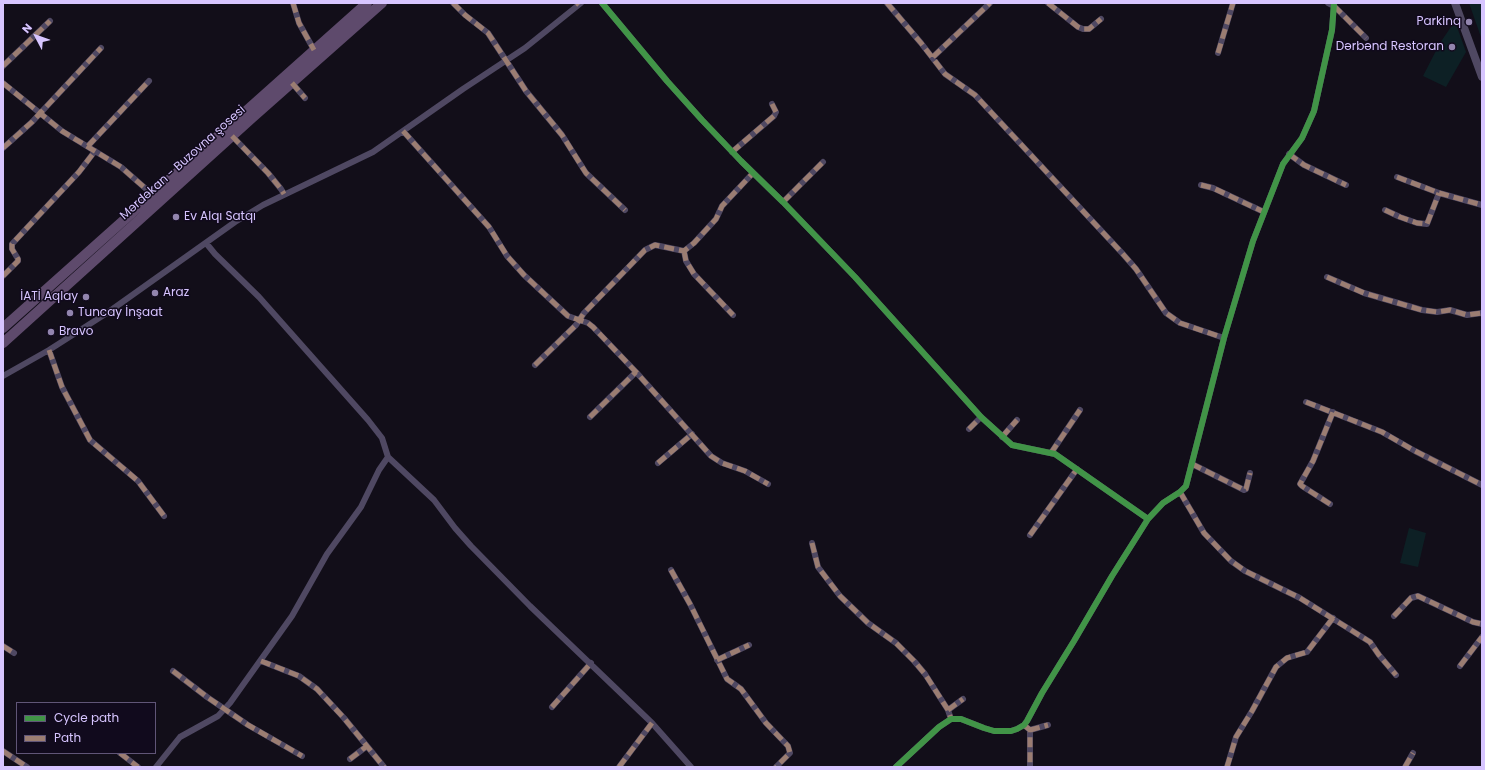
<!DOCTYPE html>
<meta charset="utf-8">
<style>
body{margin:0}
#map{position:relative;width:1485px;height:770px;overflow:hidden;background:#120e19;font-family:Poppins,sans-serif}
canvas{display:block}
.frame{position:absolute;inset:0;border:4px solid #d7c5ff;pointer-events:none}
.legend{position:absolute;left:16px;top:702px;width:140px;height:52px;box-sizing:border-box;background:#110a1d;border:1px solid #605577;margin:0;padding:5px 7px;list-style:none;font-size:12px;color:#d7c5ff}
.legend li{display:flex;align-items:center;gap:8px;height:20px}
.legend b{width:20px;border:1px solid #605577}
.north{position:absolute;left:16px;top:16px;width:40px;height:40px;-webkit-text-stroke:3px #110a1d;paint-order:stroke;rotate:311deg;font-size:11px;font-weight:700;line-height:16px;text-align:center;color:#d7c5ff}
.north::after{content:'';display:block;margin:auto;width:14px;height:18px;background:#d7c5ff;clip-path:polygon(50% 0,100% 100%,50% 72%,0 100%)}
</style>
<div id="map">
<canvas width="1485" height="770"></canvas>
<div class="frame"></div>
<ul class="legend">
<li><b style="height:5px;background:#419447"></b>Cycle path</li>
<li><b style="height:5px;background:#9b7d72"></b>Path</li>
</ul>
<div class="north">N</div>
</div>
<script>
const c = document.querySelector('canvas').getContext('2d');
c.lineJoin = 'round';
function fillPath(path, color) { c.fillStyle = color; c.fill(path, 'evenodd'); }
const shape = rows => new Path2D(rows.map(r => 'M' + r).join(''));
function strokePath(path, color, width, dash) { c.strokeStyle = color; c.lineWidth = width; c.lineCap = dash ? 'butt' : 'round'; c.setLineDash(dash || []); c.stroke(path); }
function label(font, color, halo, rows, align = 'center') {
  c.font = font + ' Poppins,sans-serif'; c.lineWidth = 3; c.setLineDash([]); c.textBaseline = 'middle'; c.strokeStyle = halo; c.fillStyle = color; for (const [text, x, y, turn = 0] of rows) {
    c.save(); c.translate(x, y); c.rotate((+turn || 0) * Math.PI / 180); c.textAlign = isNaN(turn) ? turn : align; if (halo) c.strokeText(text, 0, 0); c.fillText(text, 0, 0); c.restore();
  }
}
fillPath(shape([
 [1469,3,1482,3,1482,40],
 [1455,21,1466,52,1446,87,1423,76,1440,43],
 [1409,528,1426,533,1418,567,1400,563]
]), '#0d2025');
strokePath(shape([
 [293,3,299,23,314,50],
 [453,3,465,15,488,33,526,91,562,135,586,173,625,210],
 [602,3,667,81,702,120,741,161,783,202,855,277,981,417,1012,445,1055,454,1148,519],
 [887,3,921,43,945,74,975,95,1122,253,1136,269,1166,313,1180,323,1224,338],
 [1048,3,1078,27,1083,29,1089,29,1101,19],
 [1328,3,1334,6,1366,38],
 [1218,53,1233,3],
 [933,57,990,3],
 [3,66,50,21],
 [3,83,62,131,121,167,153,195],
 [292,83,305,98],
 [403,131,489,227,507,256,524,275,568,316,588,323,593,327,636,372,711,456,722,463,745,471,768,484],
 [232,136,268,173,281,189,284,194],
 [88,146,149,81],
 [3,148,32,122,101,48],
 [732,152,774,116,776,112,772,104],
 [1289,154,1304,165,1346,185],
 [1397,177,1439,193,1482,205],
 [1201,185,1213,188,1264,212],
 [783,202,823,162],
 [1385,210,1400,217,1417,223,1427,224,1439,193],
 [206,243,215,254,259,297,368,420,382,438,388,457,434,500,455,528,471,546,530,606,652,723,691,767],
 [684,251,686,261,694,274,733,315],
 [3,276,18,261,18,259,12,249,12,244,79,172,95,151],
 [1327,277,1364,293,1422,310,1437,312,1450,310,1467,315,1482,313],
 [49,350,62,387,90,440,138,481,164,516],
 [535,365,576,325,584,313,645,250,655,245,684,251,694,243,716,219,722,206,753,173],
 [3,376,49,350,107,313,235,222,263,205,373,152,463,89,525,48,581,3],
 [1306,402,1382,432,1415,451,1482,485],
 [590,417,636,372],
 [969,429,981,417],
 [1002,437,1017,420],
 [1051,453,1080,410],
 [658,463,692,434],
 [1192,464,1244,490,1246,489,1250,473],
 [1180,492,1204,533,1231,561,1245,571,1300,598,1370,642,1379,655,1396,675],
 [1330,504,1302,486,1300,484,1313,461,1333,412],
 [1030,535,1077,469],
 [812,543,818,567,840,596,868,623,896,643,914,661,925,674,948,710,951,719],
 [671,570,690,604,727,679,741,689,766,723,788,746,790,753,776,767],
 [1394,616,1411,598,1418,596,1473,622,1482,624],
 [3,646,14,653],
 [717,660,749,645],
 [261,661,299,676,317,689,344,718,384,767],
 [1460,666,1482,637],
 [173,671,207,697,248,725,302,756],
 [552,707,591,663],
 [948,710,963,699],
 [1024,725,1030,730,1030,767],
 [1030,730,1048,725],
 [3,751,27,767],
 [120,753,138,767],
 [350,759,367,746],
 [156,767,180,737,218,716,230,703,292,616,327,554,361,507,379,470,388,457],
 [619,767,652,723],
 [896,767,939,727,951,719,961,719,984,728,994,731,1011,731,1017,729,1024,725,1027,721,1042,693,1074,641,1112,576,1148,519,1163,503,1180,492,1186,486,1224,338,1253,241,1283,164,1302,138,1314,111,1332,30,1334,3],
 [1227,767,1236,737,1252,711,1276,667,1287,658,1307,652,1333,618],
 [1405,767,1413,753]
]), '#4f4862', 6);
strokePath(shape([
 [1455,3,1482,77]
]), '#4f4862', 8);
strokePath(shape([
 [3,328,367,3],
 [3,343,252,118,382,3]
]), '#5e4a6c', 10);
strokePath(shape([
 [293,3,299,23,314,50],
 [453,3,465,15,488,33,526,91,562,135,586,173,625,210],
 [577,3,579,5],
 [887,3,921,43,945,74,975,95,1122,253,1136,269,1166,313,1180,323,1224,338],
 [1048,3,1078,27,1083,29,1089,29,1101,19],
 [1334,6,1366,38],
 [1218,53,1233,3],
 [933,57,990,3],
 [3,66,50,21],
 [3,83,62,131,121,167,153,195],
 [292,83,305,98],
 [403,131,489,227,507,256,524,275,568,316,588,323,593,327,636,372,711,456,722,463,745,471,768,484],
 [232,136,268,173,281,189,284,194],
 [88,146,149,81],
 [3,148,32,122,101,48],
 [732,152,774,116,776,112,772,104],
 [1289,154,1304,165,1346,185],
 [1397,177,1439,193,1482,205],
 [1201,185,1213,188,1264,212],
 [783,202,823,162],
 [1385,210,1400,217,1417,223,1427,224,1439,193],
 [684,251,686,261,694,274,733,315],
 [3,276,18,261,18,259,12,249,12,244,79,172,95,151],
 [1327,277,1364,293,1422,310,1437,312,1450,310,1467,315,1482,313],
 [49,350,62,387,90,440,138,481,164,516],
 [535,365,576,325,584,313,645,250,655,245,684,251,694,243,716,219,722,206,753,173],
 [1306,402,1382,432,1415,451,1482,485],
 [590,417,636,372],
 [969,429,981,417],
 [1002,437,1017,420],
 [1051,453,1080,410],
 [658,463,692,434],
 [1192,464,1244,490,1246,489,1250,473],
 [1180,492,1204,533,1231,561,1245,571,1300,598,1370,642,1379,655,1396,675],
 [1330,504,1302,486,1300,484,1313,461,1333,412],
 [1030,535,1077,469],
 [812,543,818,567,840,596,868,623,896,643,914,661,925,674,948,710,951,719],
 [671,570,690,604,727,679,741,689,766,723,788,746,790,753,776,767],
 [1394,616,1411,598,1418,596,1473,622,1482,624],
 [3,646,14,653],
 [717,660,749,645],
 [261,661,299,676,317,689,344,718,384,767],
 [1460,666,1482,637],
 [173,671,207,697,248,725,302,756],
 [552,707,591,663],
 [948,710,963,699],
 [1024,725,1030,730,1030,767],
 [1030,730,1048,725],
 [3,751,27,767],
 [120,753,138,767],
 [350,759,367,746],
 [619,767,652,723],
 [1227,767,1236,737,1252,711,1276,667,1287,658,1307,652,1333,618],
 [1405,767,1413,753]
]), '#9b7d72', 5, [10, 5]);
strokePath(shape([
 [602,3,667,81,702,120,741,161,783,202,855,277,981,417,1012,445,1055,454,1148,519],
 [896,767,939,727,951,719,961,719,984,728,994,731,1011,731,1017,729,1024,725,1027,721,1042,693,1074,641,1112,576,1148,519,1163,503,1180,492,1186,486,1224,338,1253,241,1283,164,1302,138,1314,111,1332,30,1334,3]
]), '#419447', 6);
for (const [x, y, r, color] of [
 [1469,22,4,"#9285ae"],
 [1452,47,4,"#9285ae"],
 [176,217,4,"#9285ae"],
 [155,293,4,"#9285ae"],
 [86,297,4,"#9285ae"],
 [70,313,4,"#9285ae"],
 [51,332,4,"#9285ae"]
]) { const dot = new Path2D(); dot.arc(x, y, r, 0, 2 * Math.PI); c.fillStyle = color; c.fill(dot); strokePath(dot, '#110a1d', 1.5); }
label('12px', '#d7c5ff', '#110a1d', [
 ["Parkinq",1461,22,"right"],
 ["Dərbənd Restoran",1444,47,"right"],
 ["Ev Alqı Satqı",184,217],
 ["Araz",163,293],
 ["İATİ Aqlay",78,297,"right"],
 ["Tuncay İnşaat",78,313],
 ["Bravo",59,332]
], 'left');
label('12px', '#d7c5ff', '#110a1d', [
 ["Mərdəkan - Buzovna şosesi",183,163,-42]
]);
</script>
